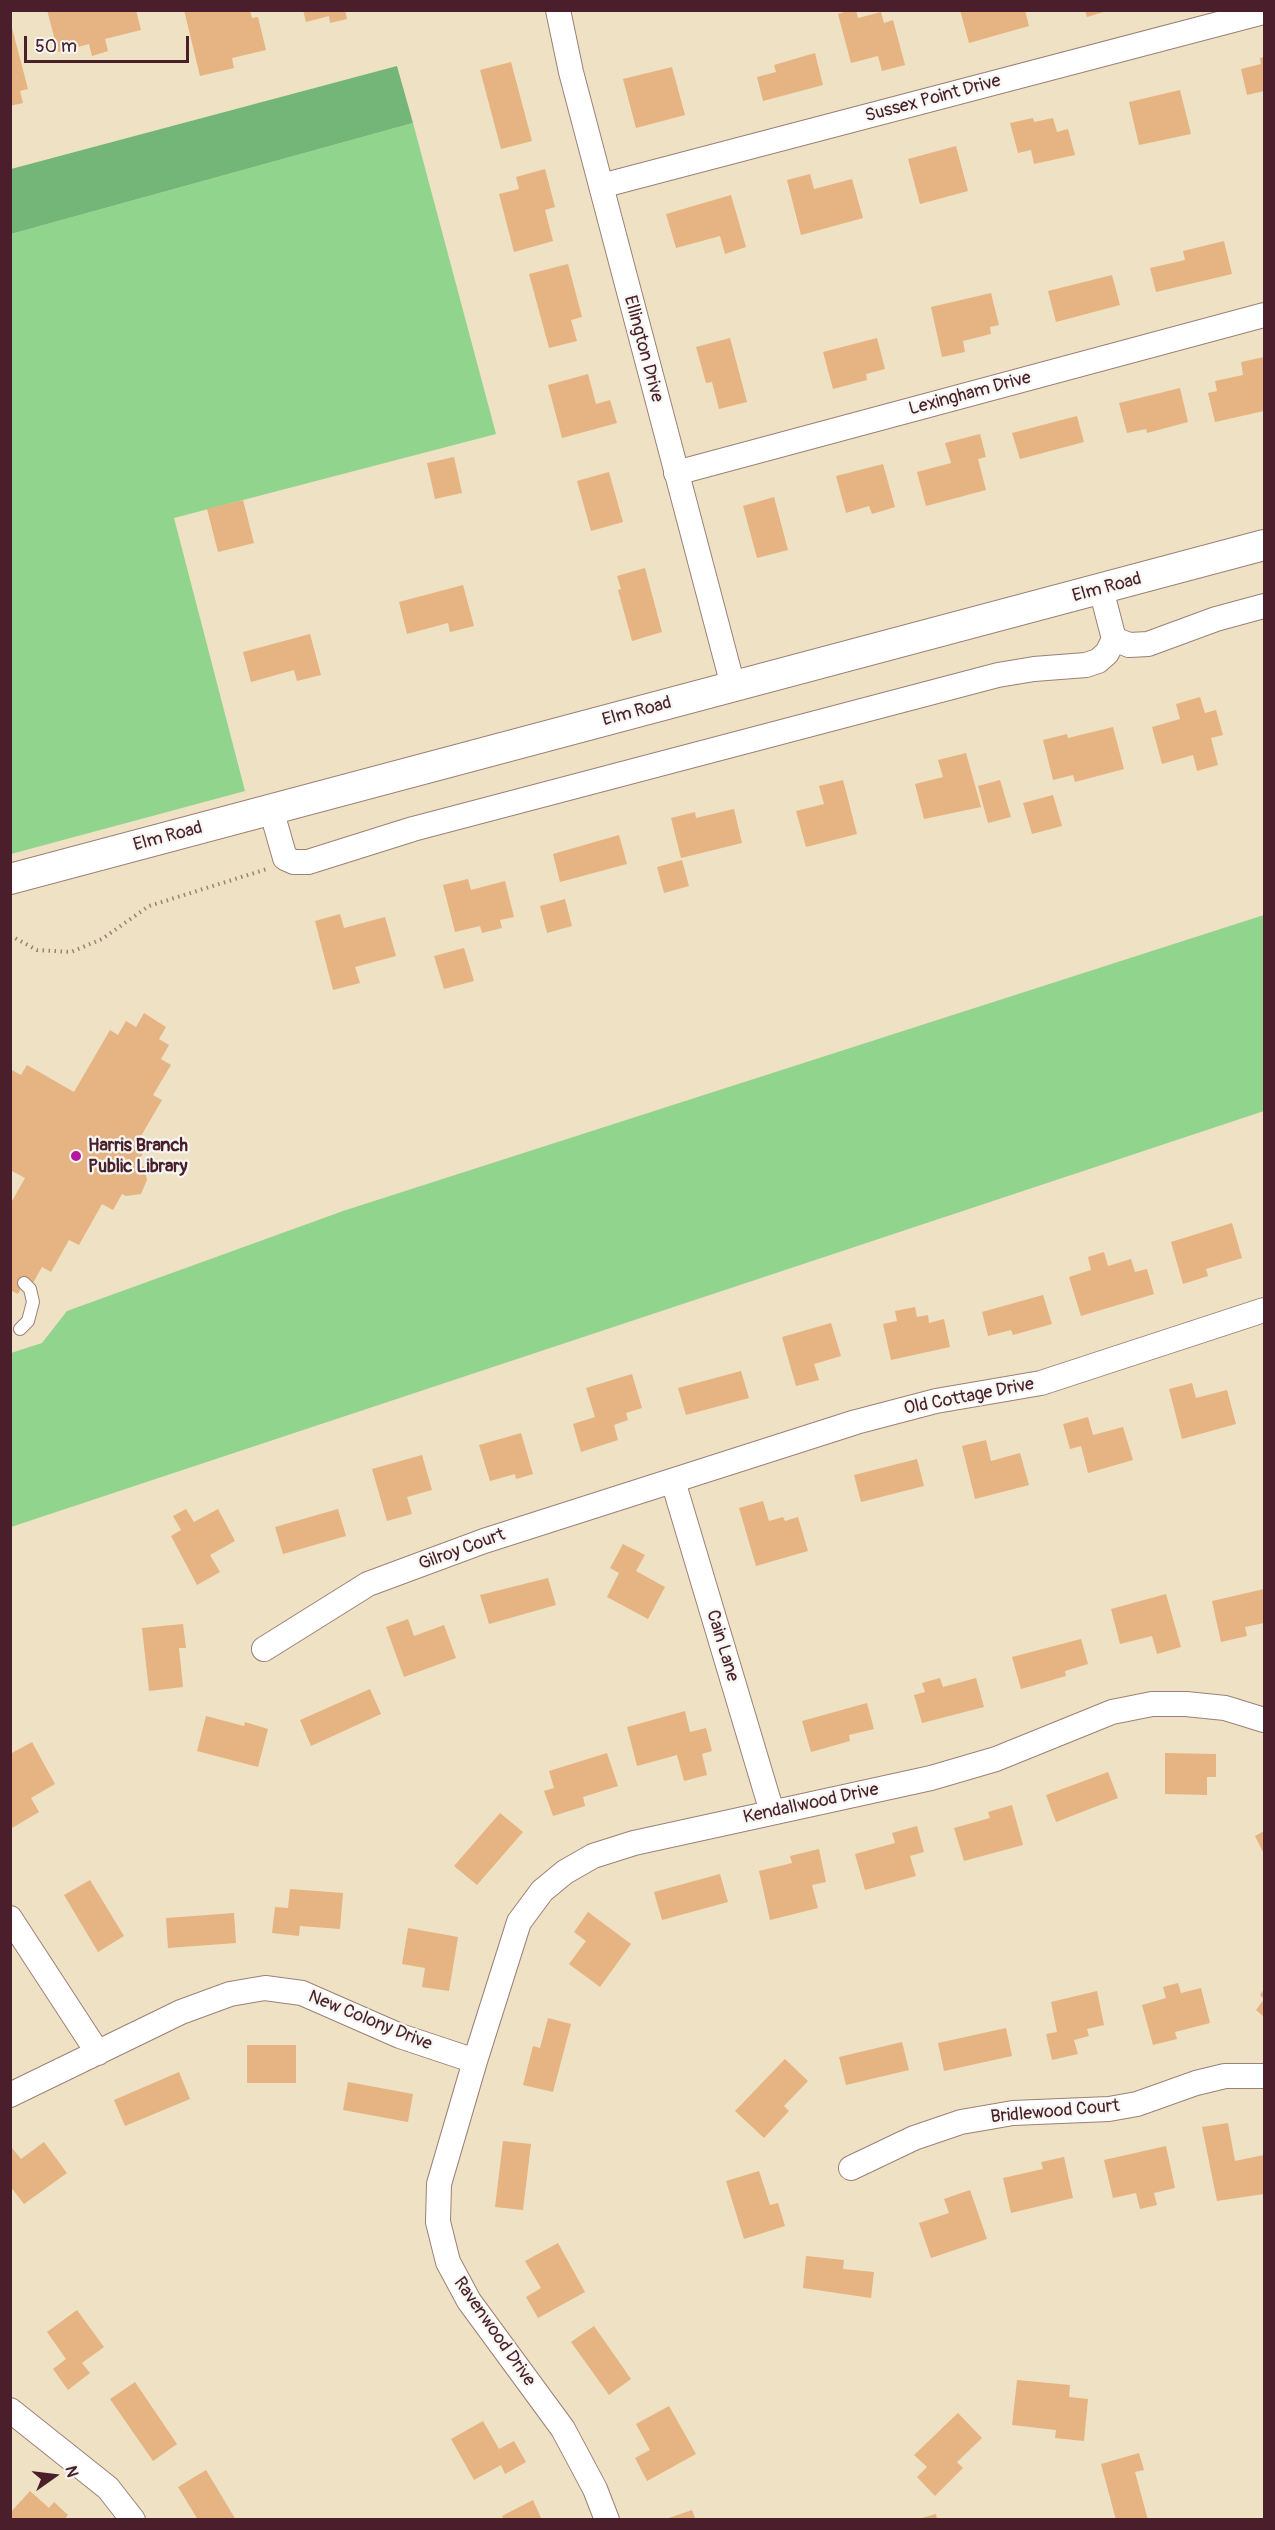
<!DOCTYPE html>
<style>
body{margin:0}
#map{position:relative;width:1275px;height:2530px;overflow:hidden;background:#efe1c3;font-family:Pangolin,sans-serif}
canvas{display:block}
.frame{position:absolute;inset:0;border:12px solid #4a1f2b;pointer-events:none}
.north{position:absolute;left:24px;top:2446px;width:60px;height:60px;-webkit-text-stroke:4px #f6f6f2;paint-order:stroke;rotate:76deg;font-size:16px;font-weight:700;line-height:24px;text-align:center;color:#4a1f2b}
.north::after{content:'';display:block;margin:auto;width:21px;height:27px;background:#4a1f2b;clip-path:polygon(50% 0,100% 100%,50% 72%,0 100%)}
.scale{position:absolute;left:24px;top:36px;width:165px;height:27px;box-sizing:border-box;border:3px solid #4a1f2b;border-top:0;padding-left:8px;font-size:18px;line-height:21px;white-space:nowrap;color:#4a1f2b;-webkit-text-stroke:4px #f6f6f2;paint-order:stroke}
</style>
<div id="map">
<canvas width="1275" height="2530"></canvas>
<div class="frame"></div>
<div class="north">N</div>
<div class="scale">50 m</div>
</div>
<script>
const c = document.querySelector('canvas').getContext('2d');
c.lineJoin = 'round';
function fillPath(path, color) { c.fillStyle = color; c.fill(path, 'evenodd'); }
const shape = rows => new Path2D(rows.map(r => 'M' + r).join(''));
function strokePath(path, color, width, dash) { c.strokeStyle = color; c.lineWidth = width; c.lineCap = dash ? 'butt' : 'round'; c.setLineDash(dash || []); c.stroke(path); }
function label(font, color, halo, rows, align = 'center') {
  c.font = font + ' Pangolin,sans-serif'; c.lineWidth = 4.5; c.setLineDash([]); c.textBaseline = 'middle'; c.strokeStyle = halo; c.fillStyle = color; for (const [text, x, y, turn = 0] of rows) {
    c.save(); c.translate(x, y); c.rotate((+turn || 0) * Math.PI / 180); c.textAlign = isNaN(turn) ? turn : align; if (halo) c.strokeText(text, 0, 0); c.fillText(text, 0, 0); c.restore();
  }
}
fillPath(shape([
 [413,123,496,434,174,518,245,791,11,854,11,234],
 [1264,915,1264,1111,11,1527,11,1353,42,1343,67,1311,343,1211]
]), '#91d48d');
fillPath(shape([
 [397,66,413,123,11,234,11,169]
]), '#74b678');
fillPath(shape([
 [47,10,136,10,141,30,105,39,108,51,92,56,89,44,58,52],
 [184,10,250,10,252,18,258,17,266,50,232,58,234,68,200,76],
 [303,10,345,10,347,19,330,23,329,16,306,22],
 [850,10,856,10,858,18,881,12,884,23,893,20,905,65,882,71,878,56,851,63,838,14],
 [960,10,1025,10,1029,26,969,43],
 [1085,10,1107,10,1107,11,1087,17],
 [11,24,28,89,20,91,23,103,10,106],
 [815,53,823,85,763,101,757,77,776,72,774,65],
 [1264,57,1264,91,1247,95,1241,69,1261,64,1260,58],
 [511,62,532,141,501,149,480,70],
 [672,67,685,115,636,128,623,79],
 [1180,90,1191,134,1139,145,1129,102],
 [1033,118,1034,122,1053,118,1057,132,1068,129,1075,155,1034,164,1031,150,1018,153,1010,123],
 [956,146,968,191,920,204,908,159],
 [545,169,555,207,545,210,553,241,514,252,499,194,519,189,516,177],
 [810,174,814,189,852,179,863,218,801,235,787,180],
 [731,195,746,247,725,254,720,236,676,248,666,214],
 [1224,241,1232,274,1156,292,1150,268,1185,260,1183,251],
 [568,264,582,317,571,320,577,341,549,348,529,274],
 [1112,275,1120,305,1056,322,1048,291],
 [991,293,999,325,990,327,991,334,963,341,965,352,942,357,931,307],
 [730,338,747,402,719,409,712,382,706,383,696,347],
 [877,338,885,369,866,374,867,380,833,389,823,352],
 [1264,357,1264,411,1215,422,1208,393,1217,391,1215,381,1243,375,1241,362],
 [588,374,596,404,610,400,617,423,562,438,548,385],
 [1180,388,1188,422,1147,433,1146,429,1127,433,1119,403],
 [1077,416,1084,442,1020,459,1012,433],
 [980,434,986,457,978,459,986,490,926,506,917,472,951,463,945,443],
 [454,457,462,493,435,499,427,463],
 [883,464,895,507,872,514,869,506,846,513,836,476],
 [609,472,623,522,591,531,577,481],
 [774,497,788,550,757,558,743,506],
 [243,500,254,543,218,552,207,509],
 [645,568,662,632,632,641,618,590,621,589,617,576],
 [463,585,474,626,450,632,448,623,407,634,399,602],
 [310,634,321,675,297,681,294,670,251,682,243,652],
 [1200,697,1205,713,1216,710,1223,735,1211,738,1218,765,1197,771,1193,755,1162,764,1152,727,1180,719,1176,704],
 [1113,727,1124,769,1075,782,1073,775,1053,780,1043,740,1067,734,1068,738],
 [966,753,981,807,924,819,915,784,943,777,938,760],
 [843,780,857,834,806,847,796,811,824,804,819,786],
 [1000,780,1011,817,988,823,978,786],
 [1053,795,1062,826,1032,834,1023,803],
 [734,809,742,843,681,858,671,818,695,812,696,818],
 [619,835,627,864,560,882,553,854],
 [682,860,689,886,664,893,657,867],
 [468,879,471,890,505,881,514,917,500,920,502,928,482,933,480,926,455,932,443,885],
 [565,899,572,926,547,933,540,906],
 [340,914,344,928,385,917,396,956,355,967,360,983,333,990,315,921],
 [464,948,474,981,444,989,434,956],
 [144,1013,166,1027,159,1039,169,1045,161,1059,171,1065,153,1095,162,1100,137,1143,146,1148,137,1164,144,1167,147,1180,141,1194,126,1196,122,1194,113,1210,102,1204,79,1245,69,1240,51,1272,42,1267,33,1283,26,1279,18,1294,10,1290,10,1200,12,1201,25,1178,10,1170,10,1069,21,1075,27,1065,74,1092,110,1030,118,1035,126,1021,136,1027],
 [1232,1223,1242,1258,1206,1269,1208,1276,1183,1284,1171,1242],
 [1104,1252,1108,1266,1131,1259,1135,1272,1147,1269,1154,1294,1081,1316,1069,1277,1091,1270,1088,1257],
 [1043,1295,1052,1324,1013,1335,1011,1330,988,1336,982,1312],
 [915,1307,917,1317,928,1315,929,1323,944,1319,950,1347,891,1360,883,1324,897,1321,895,1311],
 [831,1323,841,1356,814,1364,819,1380,796,1386,782,1337],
 [741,1371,749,1398,686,1415,678,1388],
 [632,1374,642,1408,626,1413,628,1420,614,1425,618,1440,581,1452,573,1424,595,1417,586,1388],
 [1192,1383,1196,1398,1227,1390,1236,1424,1182,1439,1169,1389],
 [1088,1417,1093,1435,1123,1427,1133,1460,1088,1473,1081,1446,1070,1449,1063,1424],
 [521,1433,533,1474,516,1479,515,1474,490,1481,479,1445],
 [986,1440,991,1461,1020,1453,1029,1485,975,1499,962,1446],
 [422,1455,432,1490,407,1497,412,1514,387,1521,372,1469],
 [917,1459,924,1486,861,1502,854,1475],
 [763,1501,769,1521,783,1517,785,1521,798,1517,808,1551,756,1566,739,1508],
 [186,1509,194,1522,218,1509,235,1541,210,1555,220,1572,197,1585,171,1536,181,1530,173,1516],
 [338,1509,346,1536,283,1554,275,1527],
 [623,1544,645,1555,636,1571,665,1587,648,1619,607,1597,619,1573,610,1568],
 [548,1578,556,1605,489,1624,480,1595],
 [1264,1589,1264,1623,1245,1627,1247,1636,1221,1642,1212,1601],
 [1166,1594,1181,1647,1157,1654,1152,1636,1120,1644,1111,1609],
 [408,1619,414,1636,444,1625,456,1658,404,1677,386,1627],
 [183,1624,186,1648,179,1648,183,1687,149,1691,142,1628],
 [1081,1639,1088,1664,1065,1671,1066,1676,1021,1689,1012,1657],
 [940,1678,943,1687,976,1678,984,1707,922,1723,914,1695,925,1692,922,1683],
 [370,1689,381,1714,311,1746,300,1720],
 [867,1703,874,1729,849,1735,850,1741,811,1752,802,1721],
 [685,1711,690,1732,706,1728,712,1751,702,1754,707,1775,684,1781,677,1755,637,1766,627,1727],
 [206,1716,244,1726,245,1722,268,1729,258,1767,197,1751],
 [32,1742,55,1784,31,1798,39,1812,12,1828,10,1824,10,1754],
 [607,1753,618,1786,583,1797,585,1806,553,1816,544,1791,554,1788,549,1771],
 [1165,1753,1216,1754,1216,1777,1207,1777,1207,1795,1165,1794],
 [1108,1772,1118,1798,1056,1822,1046,1795],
 [1012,1805,1023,1845,964,1861,954,1828,990,1818,988,1812],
 [500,1813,523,1832,477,1885,454,1866],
 [917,1826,924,1852,910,1856,916,1876,865,1890,855,1854,895,1843,892,1833],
 [1264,1831,1264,1854,1255,1836],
 [819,1849,826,1882,812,1885,818,1908,770,1920,759,1871,792,1863,790,1856],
 [720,1874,728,1902,662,1920,654,1892],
 [90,1880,124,1936,98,1952,64,1895],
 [290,1889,343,1893,340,1929,300,1926,299,1936,272,1933,275,1907,288,1908],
 [588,1912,631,1944,600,1987,569,1964,586,1941,574,1932],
 [234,1913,236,1943,168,1948,166,1918],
 [408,1928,458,1937,449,1991,422,1987,425,1968,402,1964],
 [1178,1983,1181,1993,1201,1988,1210,2023,1175,2032,1177,2039,1153,2045,1142,2005,1166,1998,1163,1987],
 [1264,1989,1264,2017,1256,2010,1264,1999,1260,1995],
 [1097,1991,1104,2025,1087,2029,1089,2036,1074,2040,1078,2054,1052,2060,1046,2034,1057,2032,1051,2002],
 [548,2018,571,2024,553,2092,523,2085,533,2046,540,2048],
 [1006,2028,1012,2056,944,2071,938,2043],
 [902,2042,909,2070,846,2085,839,2057],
 [247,2045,296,2045,296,2083,247,2083],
 [785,2059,808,2081,784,2106,789,2111,764,2138,735,2111],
 [179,2072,190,2099,125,2126,114,2100],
 [348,2082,413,2094,408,2122,343,2110],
 [1228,2123,1235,2161,1264,2155,1264,2194,1217,2201,1202,2127],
 [503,2141,531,2144,523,2210,495,2207],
 [44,2142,67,2173,24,2204,10,2186,10,2149,12,2148,21,2159],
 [1166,2146,1175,2188,1154,2193,1157,2205,1140,2209,1136,2193,1113,2198,1104,2160],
 [1064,2157,1073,2198,1011,2213,1003,2178,1043,2169,1041,2162],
 [759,2171,770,2205,778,2203,785,2226,744,2239,726,2181],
 [970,2190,987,2239,931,2258,919,2223,949,2213,944,2199],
 [558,2243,585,2292,538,2318,526,2297,541,2288,525,2261],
 [806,2256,844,2260,843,2269,874,2272,871,2298,803,2288],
 [77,2310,104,2347,82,2363,90,2373,68,2390,53,2369,66,2359,47,2332],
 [594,2326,631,2379,609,2395,571,2342],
 [1017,2380,1070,2385,1069,2397,1088,2399,1084,2441,1055,2438,1056,2430,1012,2425],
 [135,2382,177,2444,153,2461,110,2399],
 [669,2406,696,2454,647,2481,635,2458,650,2450,636,2424],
 [958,2413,982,2438,957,2462,963,2468,935,2496,917,2477,927,2467,914,2455],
 [483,2421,499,2449,514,2441,526,2462,505,2474,501,2465,474,2480,451,2439],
 [1139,2453,1144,2470,1135,2472,1148,2520,1116,2520,1101,2464],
 [206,2470,236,2520,198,2520,178,2487],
 [30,2491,49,2508,54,2502,68,2515,64,2520,10,2520,10,2513],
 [533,2500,542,2520,504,2520,502,2516],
 [692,2510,696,2520,666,2520,666,2519],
 [936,2514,937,2520,918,2520,918,2519]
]), '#e5b482');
const service = shape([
 [20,1329,28,1321,33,1302,30,1289,24,1283]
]);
const minor = shape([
 [558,10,571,72,733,686],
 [601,186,1264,12],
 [676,473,1264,315],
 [1114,639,1129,645,1148,644,1216,619,1264,606],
 [271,809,285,858,294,862,308,862,413,829,998,675,1034,669,1086,665,1098,661,1107,653,1114,639,1101,589],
 [673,1481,772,1812],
 [264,1649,368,1584,484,1541,856,1422,936,1401,1041,1383,1264,1310],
 [10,1918,98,2053],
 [10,2095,181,2012,230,1994,265,1988,302,1993,400,2036,475,2061],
 [851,2168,914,2138,961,2122,1013,2113,1109,2109,1137,2104,1196,2083,1225,2076,1264,2076],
 [10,2410,108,2488,133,2520],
 [607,2520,595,2489,563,2429,469,2301,448,2262,438,2222,439,2184,475,2061,519,1922,542,1891,565,1872,593,1856,634,1843,931,1778,996,1759,1112,1712,1152,1704,1186,1704,1225,1708,1264,1720]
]);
const tertiary = shape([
 [10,879,1264,545]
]);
strokePath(service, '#9c8077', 14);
strokePath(minor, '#9c8077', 26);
strokePath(tertiary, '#9c8077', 32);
strokePath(shape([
 [10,938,13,937,37,950,71,952,102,939,149,906,267,869]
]), '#9c8077', 4, [1.5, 4.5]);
strokePath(service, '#fff', 12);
strokePath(minor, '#fff', 24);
strokePath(tertiary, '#fff', 30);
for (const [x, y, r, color] of [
 [76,1156,6,"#b5179e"]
]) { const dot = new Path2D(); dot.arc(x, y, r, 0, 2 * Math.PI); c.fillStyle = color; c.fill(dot); strokePath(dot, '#f6f6f2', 2); }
label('18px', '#4a1f2b', '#f6f6f2', [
 ["Sussex Point Drive",933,99,-15],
 ["Ellington Drive",643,349,75],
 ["Lexingham Drive",970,394,-15],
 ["Elm Road",1107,588,-15],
 ["Elm Road",637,712,-15],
 ["Elm Road",168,837,-15],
 ["Old Cottage Drive",969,1397,-11],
 ["Gilroy Court",462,1550,-20],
 ["Cain Lane",722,1646,73],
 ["Kendallwood Drive",811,1804,-12],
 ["New Colony Drive",370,2021,22],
 ["Bridlewood Court",1055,2112,-5],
 ["Ravenwood Drive",494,2332,55]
]);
label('bold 18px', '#4a1f2b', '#f6f6f2', [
 ["Harris Branch",88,1146],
 ["Public Library",88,1167]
], 'left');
</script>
